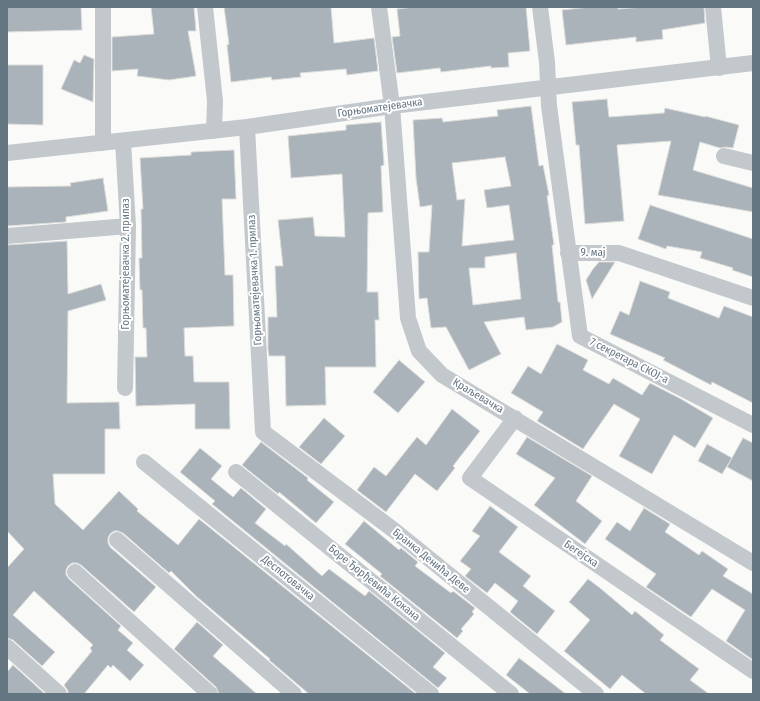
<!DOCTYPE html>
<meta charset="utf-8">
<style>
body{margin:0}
#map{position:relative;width:760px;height:701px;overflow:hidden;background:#fafaf8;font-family:"Fira Sans Condensed",sans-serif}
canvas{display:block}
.frame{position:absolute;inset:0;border:8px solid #657683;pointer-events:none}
</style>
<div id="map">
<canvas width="760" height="701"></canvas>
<div class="frame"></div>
</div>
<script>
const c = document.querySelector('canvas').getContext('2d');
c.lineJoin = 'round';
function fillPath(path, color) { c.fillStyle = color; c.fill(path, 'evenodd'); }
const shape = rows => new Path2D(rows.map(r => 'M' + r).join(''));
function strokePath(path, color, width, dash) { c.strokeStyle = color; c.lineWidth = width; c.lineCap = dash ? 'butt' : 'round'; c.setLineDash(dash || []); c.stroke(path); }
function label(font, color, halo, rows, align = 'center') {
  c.font = font + ' "Fira Sans Condensed",sans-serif'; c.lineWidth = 4; c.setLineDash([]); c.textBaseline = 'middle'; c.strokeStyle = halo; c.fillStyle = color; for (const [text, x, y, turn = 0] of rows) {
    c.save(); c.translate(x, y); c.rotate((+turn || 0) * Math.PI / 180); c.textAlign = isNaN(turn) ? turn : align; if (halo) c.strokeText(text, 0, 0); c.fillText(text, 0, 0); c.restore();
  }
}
const building = shape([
 [7,7,81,7,82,30,7,32,7,7],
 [151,7,194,7,196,31,188,31,196,76,169,80,137,76,138,69,112,71,112,37,154,34,151,7],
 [224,7,331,7,334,43,374,38,378,71,347,75,346,69,300,73,301,77,272,80,271,77,231,82,227,45,229,44,224,7],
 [414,7,526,7,530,51,508,53,509,67,491,68,491,66,441,72,440,68,397,73,392,37,400,36,397,9,414,7],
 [590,7,618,7,618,9,643,7,704,7,705,23,662,30,663,39,636,42,636,37,566,45,562,10,590,7],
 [84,55,94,59,93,102,61,89,74,60,80,63,84,55],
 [7,65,43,65,43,125,7,124,7,65],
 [607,99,609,117,664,113,665,108,705,117,705,116,739,125,733,148,726,147,720,148,700,142,693,170,753,188,753,212,658,195,671,141,617,145,624,221,585,224,579,145,576,145,572,102,607,99],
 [531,106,539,166,543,165,549,195,547,196,554,245,552,245,558,302,560,302,562,322,553,327,526,330,524,317,484,322,501,354,469,370,446,327,431,328,427,298,419,299,418,252,429,252,432,205,420,207,416,178,413,120,442,118,443,122,498,116,497,110,531,106],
 [505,157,511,186,484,190,487,208,509,205,514,240,462,246,465,199,457,200,452,163,505,157],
 [516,253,521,299,473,305,469,268,485,268,485,257,516,253],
 [381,122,384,165,381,166,383,212,368,213,367,292,378,292,379,320,375,320,376,367,325,367,326,405,286,406,285,356,269,356,268,349,268,317,277,317,275,266,283,266,278,220,313,217,315,236,345,237,342,174,291,178,288,136,346,130,346,125,381,122],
 [234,150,236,199,222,199,225,275,233,275,234,326,184,328,185,356,193,356,194,382,229,382,230,429,195,429,195,404,136,406,135,357,147,357,146,328,143,328,142,290,140,290,139,258,142,258,141,209,143,209,140,158,191,155,191,152,234,150],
 [103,178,108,211,66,217,66,222,7,226,7,187,71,186,70,183,103,178],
 [650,205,753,239,753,277,732,270,733,268,700,258,702,252,667,246,666,249,638,239,650,205],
 [67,241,68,294,101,284,106,300,68,311,67,403,119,402,120,429,105,429,105,474,53,474,55,504,83,530,119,491,138,509,137,511,178,545,199,519,416,694,309,694,269,660,270,659,196,596,171,571,169,573,123,533,118,531,114,531,110,534,108,538,108,543,110,547,156,587,134,612,81,565,77,563,72,563,68,566,66,570,66,575,69,579,121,626,118,630,133,643,127,650,144,665,130,681,113,665,111,668,108,665,84,694,68,694,68,691,64,685,92,651,90,648,93,645,34,591,13,615,55,652,42,666,13,640,7,638,7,568,24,549,7,531,7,245,67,241],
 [599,262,615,262,592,299,586,280,593,269,599,262],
 [640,281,670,292,668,298,719,318,724,306,753,317,753,403,712,382,711,385,663,360,665,358,610,334,620,311,629,315,640,281],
 [557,344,588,360,583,370,609,384,613,378,642,395,650,383,681,399,713,418,695,448,674,435,652,474,619,456,640,419,614,404,583,449,537,421,543,412,511,393,528,366,541,374,557,344],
 [399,360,425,382,398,413,373,392,399,360],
 [452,409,480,431,453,466,455,468,437,491,415,474,386,512,357,490,374,467,386,476,417,437,426,445,452,409],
 [324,418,345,436,321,464,299,447,324,418],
 [527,437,592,476,576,501,602,521,585,544,534,505,555,478,516,454,527,437],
 [743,438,753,443,753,481,727,467,743,438],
 [261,442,308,478,307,480,334,502,316,523,279,492,278,494,242,465,261,442],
 [707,444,732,458,722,474,698,461,707,444],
 [200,448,222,466,211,479,233,497,241,488,266,509,255,523,285,546,286,544,322,576,329,569,365,596,369,591,445,653,433,667,447,678,438,688,212,504,215,501,180,472,200,448],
 [490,506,518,527,499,552,531,576,523,586,555,611,537,634,510,612,518,601,495,583,487,593,465,576,471,569,460,561,480,536,472,531,490,506],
 [644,508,670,524,665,532,699,555,702,551,728,569,723,576,753,594,753,660,726,641,745,610,712,589,691,617,646,587,656,574,605,539,617,522,630,531,644,508],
 [364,521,399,550,401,548,418,562,415,566,451,593,453,591,475,608,472,612,474,614,461,629,463,631,457,638,380,576,382,574,345,544,364,521],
 [588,579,600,588,632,615,635,611,664,635,660,640,699,669,690,680,709,694,646,694,622,675,610,689,564,651,590,620,569,602,588,579],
 [197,622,223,645,213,656,257,694,219,694,216,687,174,649,197,622],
 [519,658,566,694,530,694,506,675,519,658],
 [13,665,45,694,7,694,7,672,13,665]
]);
fillPath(building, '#aab3b9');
strokePath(building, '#dcdcda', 1);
strokePath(shape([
 [103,7,103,143],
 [205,7,215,101,214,131],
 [379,7,392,106,408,318,419,351,442,375,753,563],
 [540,7,547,62,549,106,580,336,753,425],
 [713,7,719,68],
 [247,127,263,432,395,531,596,694],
 [123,141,128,226,125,388],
 [7,153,247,127,392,106,753,63],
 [724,156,753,163],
 [7,236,128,226],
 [568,253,619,253,753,298],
 [515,418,470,478,753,671],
 [144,462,431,694],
 [236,472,511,694],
 [117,540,294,694],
 [75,572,210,694],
 [7,647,59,694]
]), '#c3c8cc', 16);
label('11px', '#657683', '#fff', [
 ["Горњоматејевачка",380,108,-8],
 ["9. мај",593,253],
 ["Горњоматејевачка 2. прилаз",126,264,-90],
 ["Горњоматејевачка 1. прилаз",255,280,-93],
 ["7 секретара СКОЈ-а",629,361,27],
 ["Краљевачка",478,396,31],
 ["Бегејска",581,554,34],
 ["Бранка Денића Деве",431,561,39],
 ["Деспотовачка",288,578,39],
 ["Боре Ђорђевића Кокана",374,583,39]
]);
</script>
